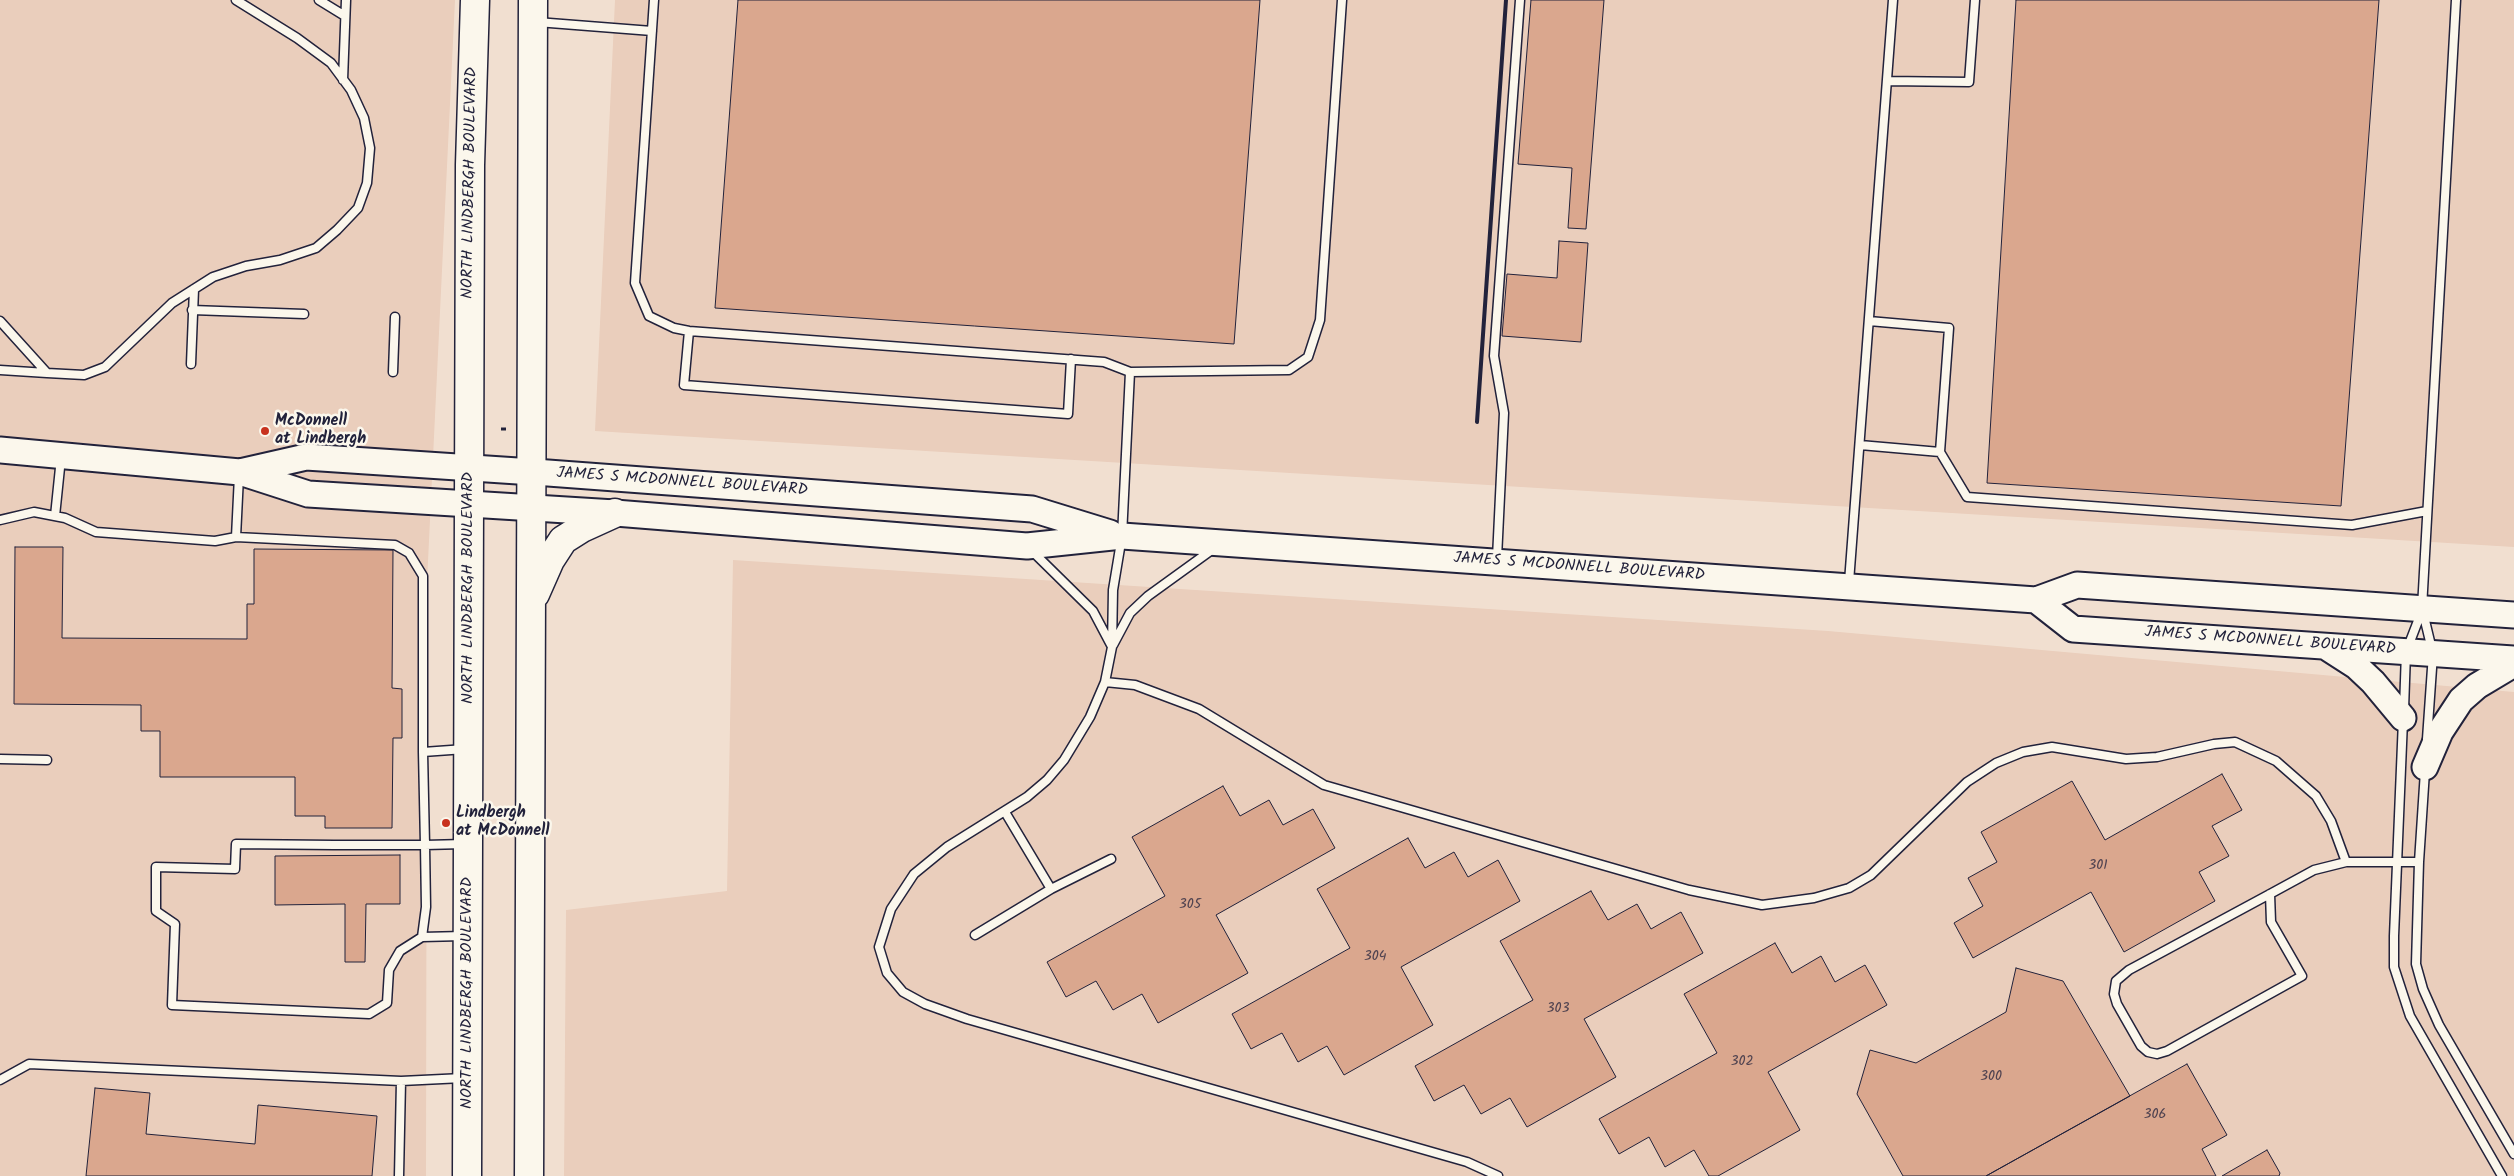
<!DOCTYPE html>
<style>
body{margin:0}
canvas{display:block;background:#f1dfd0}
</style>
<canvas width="2514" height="1176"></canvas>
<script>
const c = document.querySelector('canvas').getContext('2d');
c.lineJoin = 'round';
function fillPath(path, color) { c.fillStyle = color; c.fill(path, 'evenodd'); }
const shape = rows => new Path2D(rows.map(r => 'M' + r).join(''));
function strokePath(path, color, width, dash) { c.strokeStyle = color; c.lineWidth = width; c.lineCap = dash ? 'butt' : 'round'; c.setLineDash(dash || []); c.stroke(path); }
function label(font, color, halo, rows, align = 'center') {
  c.font = font + ' Kalam,sans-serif'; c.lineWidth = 5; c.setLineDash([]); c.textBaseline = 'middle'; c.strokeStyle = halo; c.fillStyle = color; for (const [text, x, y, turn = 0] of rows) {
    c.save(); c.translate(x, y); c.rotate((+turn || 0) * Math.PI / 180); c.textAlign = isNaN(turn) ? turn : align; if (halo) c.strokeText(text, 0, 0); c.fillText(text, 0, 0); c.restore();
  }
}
fillPath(shape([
 [0,0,455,0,427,582,426,1176,0,1176],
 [615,0,2514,0,2514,547,595,431],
 [733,560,1828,631,2514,692,2514,1176,564,1176,566,910,727,891]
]), '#eacebc');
const building = shape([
 [738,0,1260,0,1234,344,715,308,738,0],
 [1531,0,1604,0,1586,229,1568,228,1572,168,1518,164,1531,0],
 [2016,0,2379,0,2341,506,1987,483,2016,0],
 [1559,241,1588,243,1581,342,1502,336,1507,274,1557,278,1559,241],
 [15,547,63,547,62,638,247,639,247,604,254,604,254,549,393,550,392,688,402,689,402,738,393,738,392,828,325,828,325,816,295,816,295,777,160,777,160,731,141,731,141,705,14,704,15,547],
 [2222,774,2242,810,2212,826,2229,856,2199,872,2215,901,2124,952,2091,892,1973,958,1954,923,1983,906,1968,878,1997,862,1981,832,2072,781,2105,840,2222,774],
 [1223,786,1240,816,1269,800,1283,825,1313,809,1335,848,1216,915,1248,973,1158,1023,1142,994,1113,1010,1096,981,1066,997,1047,962,1165,896,1132,837,1223,786],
 [1408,838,1425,868,1454,852,1468,877,1498,860,1520,901,1401,967,1433,1025,1344,1075,1327,1046,1298,1062,1282,1033,1251,1049,1232,1014,1350,948,1317,889,1408,838],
 [400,855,400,904,366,904,365,962,345,962,345,904,275,905,275,856,400,855],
 [1591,891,1608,920,1637,904,1651,929,1681,912,1703,953,1584,1019,1616,1077,1527,1127,1510,1098,1481,1114,1464,1085,1434,1101,1415,1066,1533,1000,1500,941,1591,891],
 [1775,943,1792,973,1821,956,1835,982,1865,965,1887,1005,1768,1072,1800,1130,1718,1176,1709,1176,1694,1150,1665,1167,1649,1137,1619,1154,1599,1119,1717,1053,1684,994,1775,943],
 [2016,968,2063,981,2130,1096,1986,1176,1903,1176,1857,1094,1870,1050,1916,1063,2006,1012,2016,968],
 [2187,1064,2227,1135,2202,1149,2216,1176,1986,1176,2187,1064],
 [95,1088,150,1093,146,1134,255,1144,258,1105,377,1116,372,1176,86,1176,95,1088],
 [2267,1150,2280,1173,2279,1176,2222,1176,2267,1150]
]);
fillPath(building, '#daa78e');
strokePath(building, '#22223b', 1);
const lane = shape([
 [319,0,345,16],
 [654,0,635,283,649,316,674,328,689,331,1104,362,1130,372,1289,370,1308,357,1320,320,1342,0],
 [537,22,652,31],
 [343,80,346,0],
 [1887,81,1969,82,1975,0],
 [192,310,304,314],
 [0,321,47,373,84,375,105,367,172,303,213,277,246,266,280,260,316,248,337,230,358,208,367,183,370,148,364,118,351,90,331,63,297,38,236,0],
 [1869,321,1949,328,1940,452],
 [689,331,684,385,1068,414,1071,359],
 [191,364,194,289],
 [0,370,47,373],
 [393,372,395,317],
 [1130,372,1122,536,1113,590,1112,647,1105,682,1090,717,1064,760,1047,780,1027,797,947,847,914,874,891,909,879,947,887,973,903,992,925,1004,967,1019,1467,1162,1498,1176],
 [1860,445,1940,452,1967,497,2352,525,2427,511],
 [55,516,61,458],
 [0,520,34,512,65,518,96,532,215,541,236,537,239,476],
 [236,537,395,545,409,553,423,576,423,752],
 [1033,552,1093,611,1111,645],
 [1497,558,1504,413,1494,356,1520,0],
 [1849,582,1893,0],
 [1113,645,1130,613,1148,596,1213,549],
 [1105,682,1135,685,1199,709,1324,785,1689,890,1762,905,1814,898,1849,888,1871,875,1967,782,1996,763,2023,752,2052,747,2126,759,2157,757,2214,744,2235,742,2276,761,2316,796,2331,821,2346,862],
 [2404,709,2406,652,2421,613],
 [2403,720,2394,936,2394,967,2410,1016,2502,1176],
 [2427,739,2433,654,2422,608,2456,0],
 [0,759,47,760],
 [2425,771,2419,862,2416,964,2423,989,2439,1025,2514,1154],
 [1005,812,1051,889],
 [464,844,425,845,334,845,236,844,235,869,156,867,156,911,175,924,172,1005,369,1014,387,1003,389,970,400,951,422,937,426,907,425,845,423,752,465,749],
 [2270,894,2271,922,2302,976,2167,1051,2157,1054,2148,1052,2141,1046,2117,1004,2114,994,2116,981,2129,970,2270,894,2314,870,2346,862,2419,862],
 [975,935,1051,889,1111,859],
 [422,937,463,936],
 [0,1080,29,1064,401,1081],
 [399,1176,401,1081,463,1078]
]);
const primary = shape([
 [0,450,240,472,308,494,615,513,1027,546,1122,536,2036,600,2077,585,2514,615],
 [240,472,306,457,548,473,1032,509,1110,533],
 [2036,600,2073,629,2514,659],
 [2328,648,2356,666,2373,682,2403,718],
 [2425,767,2440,732,2461,700,2477,686,2514,664]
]);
const highway = shape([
 [535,594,550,560,563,540,582,528,615,513],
 [467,1176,470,165,475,0],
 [529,1176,533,0]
]);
strokePath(lane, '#22223b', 11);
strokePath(primary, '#22223b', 29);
strokePath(highway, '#22223b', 31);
strokePath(shape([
 [501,429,509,429]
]), '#22223b', 3, [5, 4]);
strokePath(lane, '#fbf7ec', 8);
strokePath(primary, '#fbf7ec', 25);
strokePath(highway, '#fbf7ec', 28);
strokePath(shape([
 [1477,422,1506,0]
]), '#22223b', 4);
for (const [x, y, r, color] of [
 [265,431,5,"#c8321e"],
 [446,823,5,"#c8321e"]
]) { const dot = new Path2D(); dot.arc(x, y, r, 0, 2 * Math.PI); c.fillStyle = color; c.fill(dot); strokePath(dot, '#fbf7ec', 2); }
label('14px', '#504350', null, [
 ["301",2098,867],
 ["305",1190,906],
 ["304",1375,958],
 ["303",1558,1010],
 ["302",1742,1063],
 ["300",1991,1078],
 ["306",2155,1116]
]);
label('16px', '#22223b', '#fbf7ec', [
 ["NORTH LINDBERGH BOULEVARD",471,183,-89],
 ["JAMES S MCDONNELL BOULEVARD",682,483,4],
 ["JAMES S MCDONNELL BOULEVARD",1579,568,4],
 ["NORTH LINDBERGH BOULEVARD",469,588,-90],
 ["JAMES S MCDONNELL BOULEVARD",2270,642,4],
 ["NORTH LINDBERGH BOULEVARD",468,993,-90]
]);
label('bold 16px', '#22223b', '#fbf7ec', [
 ["McDonnell",275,422],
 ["at Lindbergh",275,440],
 ["Lindbergh",456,814],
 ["at McDonnell",456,832]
], 'left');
</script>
